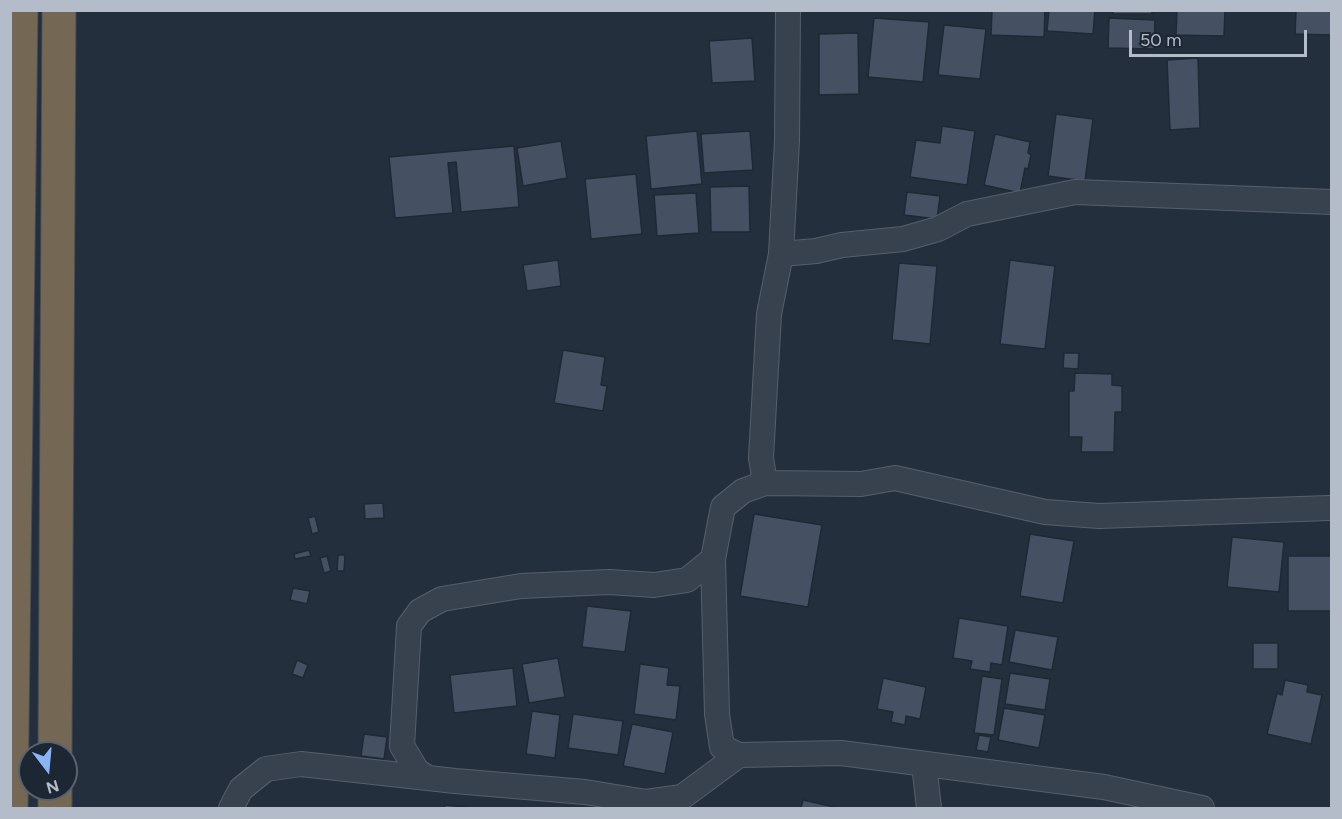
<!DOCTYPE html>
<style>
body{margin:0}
#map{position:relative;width:1342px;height:819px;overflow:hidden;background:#242f3e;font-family:Figtree,sans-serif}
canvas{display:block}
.frame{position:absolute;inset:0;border:12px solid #b4bcc9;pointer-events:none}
.north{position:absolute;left:18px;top:741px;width:60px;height:60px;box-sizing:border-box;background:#1d2633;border:2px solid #59626f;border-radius:50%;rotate:164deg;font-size:16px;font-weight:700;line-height:24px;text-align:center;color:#b4bcc9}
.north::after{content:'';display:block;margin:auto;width:21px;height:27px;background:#8ab4f8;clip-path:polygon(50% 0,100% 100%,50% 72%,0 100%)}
.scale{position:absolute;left:1129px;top:30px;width:178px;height:27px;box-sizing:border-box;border:3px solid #b4bcc9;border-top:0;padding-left:8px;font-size:18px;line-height:21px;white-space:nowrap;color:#b4bcc9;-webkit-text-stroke:4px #1d2633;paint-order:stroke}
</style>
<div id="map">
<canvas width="1342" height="819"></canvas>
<div class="frame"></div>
<div class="north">N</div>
<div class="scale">50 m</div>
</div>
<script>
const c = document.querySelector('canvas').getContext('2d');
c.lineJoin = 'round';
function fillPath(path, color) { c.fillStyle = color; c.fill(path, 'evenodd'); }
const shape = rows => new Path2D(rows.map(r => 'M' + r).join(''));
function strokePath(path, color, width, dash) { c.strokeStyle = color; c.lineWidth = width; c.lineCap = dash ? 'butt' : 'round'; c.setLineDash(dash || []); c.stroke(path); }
const building = shape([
 [992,10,1045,10,1044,37,991,35,992,10],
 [1049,10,1095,10,1093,34,1047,31,1049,10],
 [1113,10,1152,10,1152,14,1113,14,1113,10],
 [1177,10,1225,10,1224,36,1176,35,1177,10],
 [1296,10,1332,10,1332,35,1295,34,1296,10],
 [874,18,929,22,923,82,868,77,874,18],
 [1109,18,1155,20,1154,49,1108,48,1109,18],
 [944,25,986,29,980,79,938,75,944,25],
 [858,33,859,94,819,95,819,34,858,33],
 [752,38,755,81,712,83,709,41,752,38],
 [1198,58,1200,128,1170,130,1167,60,1198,58],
 [1056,114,1093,119,1085,181,1048,176,1056,114],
 [942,126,975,131,967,185,910,177,916,140,940,143,942,126],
 [697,131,702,184,651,189,646,136,697,131],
 [750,131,753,170,704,173,701,134,750,131],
 [995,134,1030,142,1028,153,1031,155,1028,169,1025,168,1020,193,984,185,995,134],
 [561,141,567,178,523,186,517,148,561,141],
 [514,146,519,207,461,212,456,162,448,163,453,213,395,218,389,157,514,146],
 [636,174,642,234,591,239,585,179,636,174],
 [749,186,750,232,711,232,710,187,749,186],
 [907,192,940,196,937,219,904,215,907,192],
 [696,193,699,233,657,236,654,195,696,193],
 [558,260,561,286,527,291,523,265,558,260],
 [1010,260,1055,266,1045,349,1000,344,1010,260],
 [899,263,937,266,930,344,892,340,899,263],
 [563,350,605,357,601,385,607,386,603,411,554,403,563,350],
 [1064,353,1079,353,1078,369,1063,368,1064,353],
 [1075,373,1112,374,1112,385,1122,386,1122,412,1115,412,1114,452,1081,452,1082,437,1069,437,1069,391,1074,391,1075,373],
 [383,503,384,518,365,519,364,504,383,503],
 [754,514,822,525,808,607,740,596,754,514],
 [315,516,319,532,312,534,308,518,315,516],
 [1030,534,1074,541,1063,603,1020,596,1030,534],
 [1232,537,1284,542,1279,592,1227,587,1232,537],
 [309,550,311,556,295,559,294,554,309,550],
 [338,555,345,555,344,571,337,571,338,555],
 [327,556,331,571,324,573,320,558,327,556],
 [1288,556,1332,556,1332,611,1288,611,1288,556],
 [293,588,310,591,307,604,290,600,293,588],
 [587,606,631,611,625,652,582,647,587,606],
 [959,618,1008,626,1002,665,991,663,990,672,970,669,972,661,953,658,959,618],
 [1015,630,1058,637,1052,670,1009,662,1015,630],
 [1253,643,1278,643,1278,669,1253,669,1253,643],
 [558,658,565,697,529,703,522,664,558,658],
 [297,660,308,665,303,678,292,674,297,660],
 [640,664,669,668,667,685,680,686,676,720,634,714,640,664],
 [513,668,517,706,454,713,450,675,513,668],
 [1010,673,1050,679,1045,710,1005,704,1010,673],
 [982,676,1002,679,994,735,974,733,982,676],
 [883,678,926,687,920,719,906,716,905,725,891,722,893,712,877,709,883,678],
 [1285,680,1308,685,1307,692,1322,695,1311,744,1267,734,1277,693,1282,695,1285,680],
 [1004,708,1045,715,1039,748,998,740,1004,708],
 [532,711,560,715,555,758,526,754,532,711],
 [573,714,623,721,618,755,568,748,573,714],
 [632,724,673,732,665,774,623,766,632,724],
 [364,734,387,737,384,759,361,756,364,734],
 [979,735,991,737,988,752,976,750,979,735],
 [803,800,839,808,801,808,803,800],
 [445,805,475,808,444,808,445,805]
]);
fillPath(building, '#455162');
strokePath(building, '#1f2835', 1.5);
const minor = shape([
 [781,254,816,251,842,245,903,239,938,229,967,214,1075,192,1332,202],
 [765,483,861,484,895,478,1045,512,1099,516,1329,508],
 [739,755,722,747,717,714,713,559,723,507,743,491,765,483,761,458,769,314,781,254,787,140,788,10],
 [924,764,929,808],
 [428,778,417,771,402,746,409,626,420,611,442,599,521,586,609,582,654,585,687,580,713,559],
 [231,808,241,789,266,769,301,764,455,781,585,792,646,802,682,797,739,755,841,753,1104,787,1202,808]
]);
const highway = shape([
 [55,753,59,10],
 [11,808,21,10],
 [55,808,55,789]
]);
strokePath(minor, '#565f6c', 26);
strokePath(highway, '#434c59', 35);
strokePath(minor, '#38414e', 24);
strokePath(highway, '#746855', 33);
</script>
